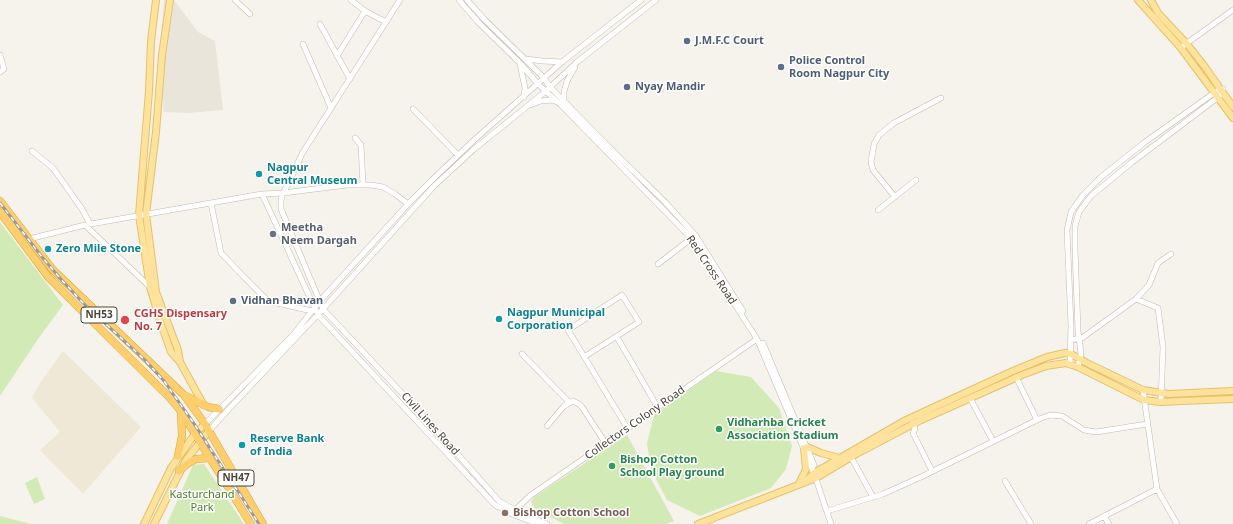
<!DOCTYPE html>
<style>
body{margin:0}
canvas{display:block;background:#f6f3ec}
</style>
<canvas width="1233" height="524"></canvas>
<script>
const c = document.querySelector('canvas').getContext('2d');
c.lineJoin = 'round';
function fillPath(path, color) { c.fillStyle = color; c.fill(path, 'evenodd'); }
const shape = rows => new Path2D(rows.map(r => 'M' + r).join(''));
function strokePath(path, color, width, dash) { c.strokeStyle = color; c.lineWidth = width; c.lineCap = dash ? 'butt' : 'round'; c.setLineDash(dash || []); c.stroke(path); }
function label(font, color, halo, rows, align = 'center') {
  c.font = font + ' "Noto Sans",sans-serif'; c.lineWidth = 3; c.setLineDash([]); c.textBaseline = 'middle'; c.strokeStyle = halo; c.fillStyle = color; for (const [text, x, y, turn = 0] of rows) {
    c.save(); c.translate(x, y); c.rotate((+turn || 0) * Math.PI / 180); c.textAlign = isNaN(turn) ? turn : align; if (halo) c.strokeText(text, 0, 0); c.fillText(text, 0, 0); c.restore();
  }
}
fillPath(shape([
 [164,0,174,0,198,32,215,41,223,110,188,113,164,112,159,67]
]), '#eae5da');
fillPath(shape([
 [63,351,141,427,83,494,40,450,60,432,32,398,40,383]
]), '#efe8d6');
fillPath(shape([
 [0,222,63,305,38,339,0,396],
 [716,371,751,377,779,408,792,446,786,469,771,488,700,516,667,500,651,470,647,443,654,415],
 [627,435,674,521,666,524,564,524,535,509,531,502,534,497],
 [204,464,244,524,167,524,193,465],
 [37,477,45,499,34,504,25,483],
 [0,516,31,524,0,524]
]), '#d2eab5');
const minor = shape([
 [235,0,250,14],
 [351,0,365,11,386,22],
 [400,0,303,152,288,184,283,193,281,200,281,209,323,309,431,424,499,501,515,510,547,524],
 [459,0,479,23,520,63,538,84,561,105,694,241,757,339,814,473,831,524],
 [467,0,485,20,544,78,550,87,621,159,665,202,696,236,743,311],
 [320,24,350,79],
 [303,44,331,108],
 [1183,46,1233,10],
 [0,55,4,69,0,72],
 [337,56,365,11],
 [525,59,543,61,562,62],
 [520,64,525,88,524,97],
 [564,101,564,92,567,81,575,67],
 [530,105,541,101,552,100,557,102],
 [413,109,458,155],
 [355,138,361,145,363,185],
 [32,151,53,168,82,209,90,224],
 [262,194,318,315,495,505,514,515,538,524],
 [895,197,873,170,871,162,874,144,879,135,894,123,941,98],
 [211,203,221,253,246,279,268,301,312,311],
 [878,210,916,180],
 [85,225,151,288],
 [29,239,85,225,262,194,283,193,347,185,371,185,383,187,395,194,408,204],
 [658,264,692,238],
 [1136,299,1158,308,1163,347,1161,402],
 [617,337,658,408],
 [1070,340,1082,338,1136,299,1149,285,1158,263,1171,254],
 [763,343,814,465],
 [522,354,569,402],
 [584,357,639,322,622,295,568,330,628,429],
 [1070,365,1071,326,1067,230,1071,212,1083,195,1101,177,1145,142,1214,93,1220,89,1223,89],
 [1078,367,1081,353,1078,331,1075,248,1075,226,1079,212,1091,196,1131,163,1221,95],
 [1016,377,1037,420],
 [1143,390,1157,489,1177,524],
 [970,398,993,441],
 [913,423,915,429,913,433,932,471],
 [205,424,293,335,320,301,408,204,432,180,473,141,562,62,641,0],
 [547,426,564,406,573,401,579,404,582,407,606,444],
 [209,431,226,412,323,309,434,186,473,150,546,91,577,62,656,0],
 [851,457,873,497],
 [1005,481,1031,524],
 [515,510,531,495,757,339],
 [827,511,883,494,923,476,1039,419,1050,415,1062,416,1084,430,1096,432,1147,424],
 [1104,516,1109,524],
 [1089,524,1157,489]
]);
const major = shape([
 [156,0,151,41,149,91,139,215,150,287,161,324,171,352,180,362,203,404],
 [170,0,162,55,156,132,146,214,156,292,178,350,180,362],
 [1138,0,1181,48,1233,118],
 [1151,0,1158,13,1187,44,1205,67,1233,107],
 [807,447,821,453,840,458],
 [807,480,814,473,904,421,1013,371,1047,357,1065,353,1071,354,1087,363,1143,390,1169,394,1233,391],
 [799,484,806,469,804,448],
 [144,524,171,468,194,435,205,424],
 [154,524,186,460,209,431],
 [698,524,816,478,858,453,921,420,1022,375,1046,366,1066,363,1078,367,1144,400,1161,402,1181,401,1233,399]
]);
const highway = shape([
 [0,201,53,270,184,395,205,424,263,524],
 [0,212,49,278,169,397,180,410,251,524],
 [184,395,208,407,219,409],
 [178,456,182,436,181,412],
 [179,471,187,464,196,459,210,458]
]);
strokePath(minor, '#c2bbae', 6);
strokePath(major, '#e6c16a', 8);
strokePath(highway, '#e0a43c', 8);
strokePath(minor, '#fff', 5);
strokePath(major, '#ffe39c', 6);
strokePath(highway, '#ffcf6e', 7);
const rail = shape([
 [0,203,42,257,59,277,83,303,145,360,164,381,195,425,259,524]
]);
strokePath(rail, '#9a9a9a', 3);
strokePath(rail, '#fff', 1.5, [4.5]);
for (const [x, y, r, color] of [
 [687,41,4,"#5c6f8a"],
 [781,67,4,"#5c6f8a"],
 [627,87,4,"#5c6f8a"],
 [259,174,4,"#0f9aa8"],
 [273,234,4,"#6b7280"],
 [48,249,4,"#0f9aa8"],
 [233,301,4,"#5c6f8a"],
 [499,319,4,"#0f9aa8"],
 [125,320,5,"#e0444e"],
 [719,429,4,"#2e9e5b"],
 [242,445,4,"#0f9aa8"],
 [612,466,4,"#2e9e5b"],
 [505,513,4,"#8d6e63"]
]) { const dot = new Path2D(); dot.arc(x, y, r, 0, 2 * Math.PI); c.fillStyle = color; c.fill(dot); strokePath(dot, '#fff', 1.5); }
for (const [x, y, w] of [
 [99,315,36],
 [236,478,36]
]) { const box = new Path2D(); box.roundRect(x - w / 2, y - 8, w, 16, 3); c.fillStyle = '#fff'; c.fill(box); strokePath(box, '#4b4439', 1); }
label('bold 10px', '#4b4439', null, [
 ["NH53",99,315],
 ["NH47",236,478]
]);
label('bold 11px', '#4e5e75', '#fff', [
 ["J.M.F.C Court",695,41],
 ["Police Control",789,61],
 ["Room Nagpur City",789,74],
 ["Nyay Mandir",635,87],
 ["Vidhan Bhavan",241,301]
], 'left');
label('bold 11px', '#0d838f', '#fff', [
 ["Nagpur",267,168],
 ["Central Museum",267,181],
 ["Zero Mile Stone",56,249],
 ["Nagpur Municipal",507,313],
 ["Corporation",507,326],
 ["Reserve Bank",250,439],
 ["of India",250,452]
], 'left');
label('bold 11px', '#5b616d', '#fff', [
 ["Meetha",281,228],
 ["Neem Dargah",281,241]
], 'left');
label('11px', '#4b4439', '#fff', [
 ["Red Cross Road",711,270,56],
 ["Collectors Colony Road",635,423,-35],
 ["Civil Lines Road",430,424,48]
]);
label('bold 11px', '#be3a42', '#fff', [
 ["CGHS Dispensary",134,314],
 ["No. 7",134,327]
], 'left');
label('bold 11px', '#27864d', '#fff', [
 ["Vidharhba Cricket",727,423],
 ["Association Stadium",727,436],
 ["Bishop Cotton",620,460],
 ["School Play ground",620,473]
], 'left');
label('11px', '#4a7f2a', '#fff', [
 ["Kasturchand",202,495],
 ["Park",202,508]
]);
label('bold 11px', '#785e54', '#fff', [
 ["Bishop Cotton School",513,513]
], 'left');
</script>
